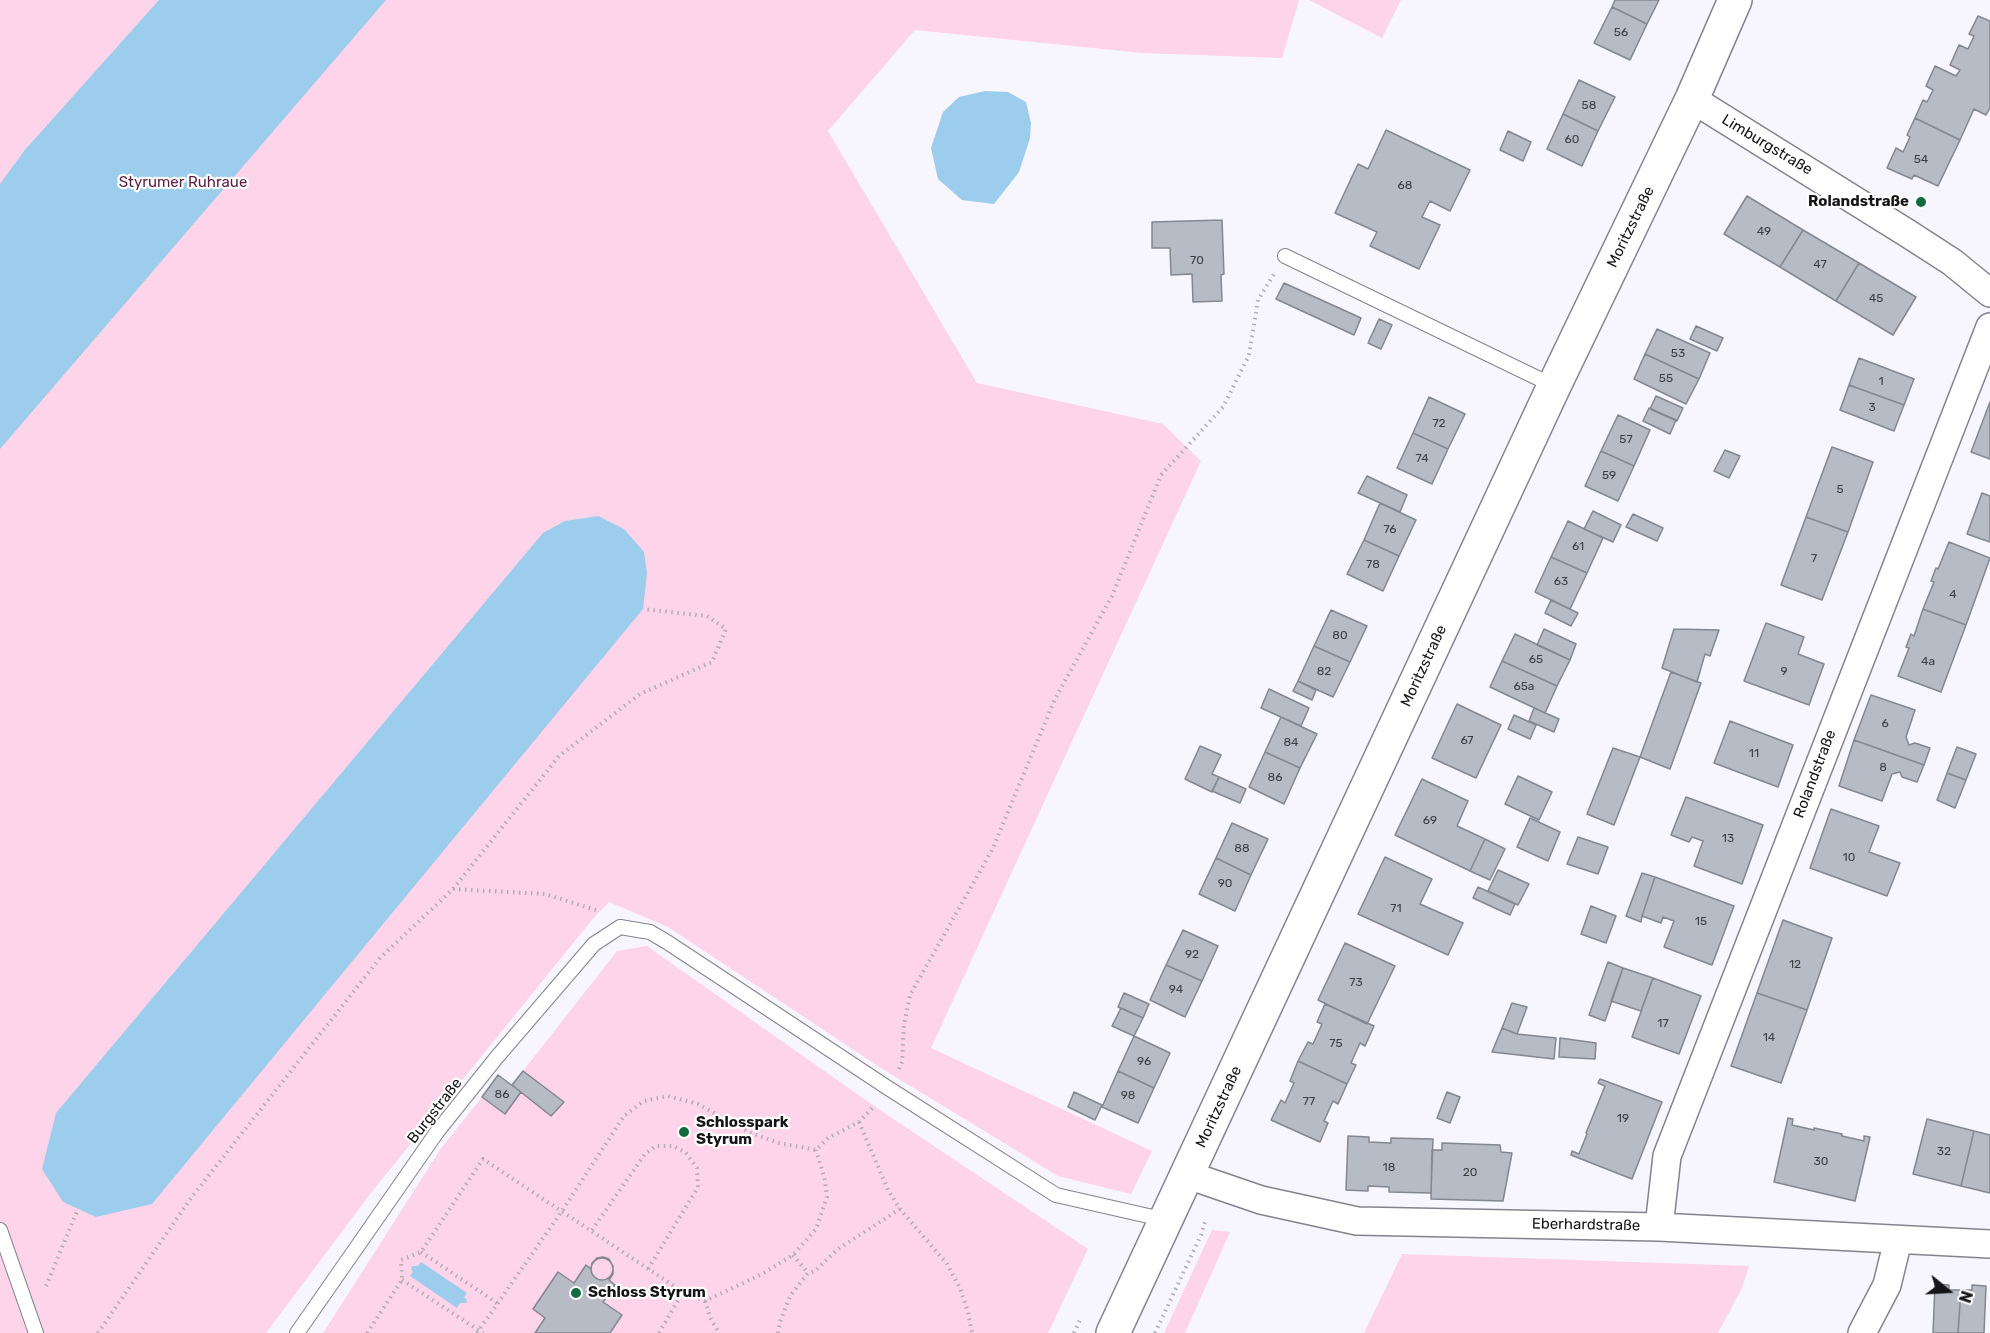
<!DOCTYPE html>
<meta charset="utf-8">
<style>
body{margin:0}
#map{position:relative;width:1990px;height:1333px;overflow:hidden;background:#f7f5fe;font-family:Rubik,sans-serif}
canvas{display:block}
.north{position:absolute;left:1918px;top:1261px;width:60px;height:60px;-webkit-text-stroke:4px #fff;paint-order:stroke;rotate:108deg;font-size:16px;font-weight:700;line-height:24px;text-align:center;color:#151518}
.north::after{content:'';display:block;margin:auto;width:21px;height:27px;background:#151518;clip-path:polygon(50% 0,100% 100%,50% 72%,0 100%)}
</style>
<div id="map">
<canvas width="1990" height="1333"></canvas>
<div class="north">N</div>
</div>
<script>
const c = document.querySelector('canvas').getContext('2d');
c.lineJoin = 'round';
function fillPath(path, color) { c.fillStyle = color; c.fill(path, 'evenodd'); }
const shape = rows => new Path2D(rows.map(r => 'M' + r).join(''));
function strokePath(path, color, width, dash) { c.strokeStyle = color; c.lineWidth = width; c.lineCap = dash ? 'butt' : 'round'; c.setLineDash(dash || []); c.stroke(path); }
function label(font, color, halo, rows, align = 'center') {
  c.font = font + ' Rubik,sans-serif'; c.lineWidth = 4.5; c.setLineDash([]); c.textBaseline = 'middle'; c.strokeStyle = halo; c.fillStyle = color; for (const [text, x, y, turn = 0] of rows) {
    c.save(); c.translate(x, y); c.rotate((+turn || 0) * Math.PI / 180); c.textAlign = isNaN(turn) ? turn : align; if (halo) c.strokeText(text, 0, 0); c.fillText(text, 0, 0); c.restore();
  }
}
fillPath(shape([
 [0,0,1299,0,1282,58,1143,53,915,30,828,131,977,383,1163,424,1201,461,931,1048,1152,1151,1131,1194,1058,1176,881,1068,668,927,609,902,591,921,370,1194,266,1333,0,1333],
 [1309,0,1401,0,1382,38],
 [647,946,874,1106,1088,1249,1048,1333,323,1333,442,1147,482,1097,505,1114,521,1092,551,1116,564,1102,523,1071,617,951],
 [1212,1230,1230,1232,1185,1333,1164,1333],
 [1402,1254,1749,1266,1742,1288,1718,1333,1364,1333]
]), '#fdd4e9');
fillPath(shape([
 [159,0,386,0,0,449,0,184,24,151],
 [985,91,1008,92,1026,102,1031,123,1030,138,1019,172,994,204,962,200,938,179,931,148,943,112,959,97],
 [598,516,624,529,644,552,647,573,643,609,152,1204,96,1217,63,1202,42,1169,56,1113,543,533,565,521],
 [421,1262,467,1293,464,1297,467,1300,466,1303,460,1303,457,1308,410,1276,413,1272,411,1269,412,1266,418,1266]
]), '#9ccdec');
const building = shape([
 [1615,0,1659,0,1647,24,1612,7,1615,0],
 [1612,7,1647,24,1630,60,1594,43,1612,7],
 [1978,16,1990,21,1990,108,1986,115,1974,109,1960,140,1915,118,1923,100,1927,102,1933,90,1926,86,1935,66,1956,76,1960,70,1950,65,1959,45,1968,49,1974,36,1969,34,1978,16],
 [1579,80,1615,97,1598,131,1563,114,1579,80],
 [1563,114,1598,131,1582,166,1547,149,1563,114],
 [1915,118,1960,140,1938,186,1914,175,1912,179,1887,168,1896,148,1903,152,1910,137,1907,135,1915,118],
 [1386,130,1470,170,1450,211,1430,201,1422,217,1440,225,1419,269,1370,246,1377,232,1335,213,1358,164,1368,169,1386,130],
 [1508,131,1531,142,1523,161,1500,150,1508,131],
 [1747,196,1803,230,1780,267,1724,234,1747,196],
 [1222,220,1224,274,1221,275,1222,301,1193,302,1192,274,1171,275,1170,248,1152,248,1152,222,1222,220],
 [1803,230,1859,263,1836,301,1780,267,1803,230],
 [1859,263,1916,297,1893,335,1836,301,1859,263],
 [1284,283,1361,318,1354,335,1276,299,1284,283],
 [1379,319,1392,325,1381,349,1368,343,1379,319],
 [1696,326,1723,338,1717,351,1690,339,1696,326],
 [1657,329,1710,353,1699,379,1645,354,1657,329],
 [1645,354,1699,379,1686,404,1634,379,1645,354],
 [1859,358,1914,379,1904,405,1849,385,1859,358],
 [1849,385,1904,405,1894,431,1840,410,1849,385],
 [1656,396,1683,408,1677,421,1650,409,1656,396],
 [1429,397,1465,414,1448,449,1413,433,1429,397],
 [1990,402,1990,459,1971,452,1990,402],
 [1649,408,1676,420,1670,434,1643,421,1649,408],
 [1618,415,1650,430,1634,466,1601,451,1618,415],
 [1413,433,1448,449,1432,484,1397,468,1413,433],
 [1832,447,1873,462,1848,532,1806,517,1832,447],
 [1725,450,1740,456,1729,478,1714,471,1725,450],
 [1601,451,1634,466,1618,501,1585,486,1601,451],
 [1367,476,1407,495,1400,512,1358,493,1367,476],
 [1982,493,1990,496,1990,542,1967,534,1982,493],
 [1380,503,1416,520,1399,556,1364,540,1380,503],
 [1593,511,1621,525,1613,542,1584,529,1593,511],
 [1633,514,1663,528,1657,541,1626,527,1633,514],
 [1806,517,1848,532,1822,600,1781,585,1806,517],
 [1568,521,1603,538,1587,573,1551,557,1568,521],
 [1364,540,1399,556,1383,591,1347,574,1364,540],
 [1949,542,1990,558,1966,625,1923,609,1934,582,1931,581,1936,568,1938,569,1949,542],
 [1551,557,1587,573,1570,609,1535,592,1551,557],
 [1551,600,1578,613,1571,626,1545,613,1551,600],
 [1923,609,1966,625,1941,692,1898,676,1909,648,1906,647,1911,634,1914,636,1923,609],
 [1331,610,1367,626,1350,662,1314,646,1331,610],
 [1766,623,1804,637,1798,654,1824,664,1809,705,1744,681,1766,623],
 [1544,629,1576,644,1570,660,1537,645,1544,629],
 [1674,629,1719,630,1710,656,1705,654,1697,682,1662,668,1674,629],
 [1515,634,1570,660,1557,686,1502,661,1515,634],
 [1314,646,1350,662,1333,697,1298,681,1314,646],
 [1502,661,1557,686,1545,713,1490,687,1502,661],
 [1671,672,1701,683,1670,769,1640,757,1671,672],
 [1298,681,1316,690,1312,700,1293,691,1298,681],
 [1269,689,1309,708,1301,726,1261,708,1269,689],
 [1871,695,1915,710,1906,737,1909,745,1915,743,1930,748,1924,765,1854,740,1871,695],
 [1457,704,1501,725,1476,778,1432,758,1457,704],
 [1534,708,1559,719,1554,732,1529,721,1534,708],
 [1514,715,1536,725,1530,739,1508,729,1514,715],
 [1281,717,1317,734,1300,768,1265,752,1281,717],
 [1730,721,1793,745,1778,787,1714,763,1730,721],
 [1854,740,1924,765,1917,782,1902,777,1900,772,1892,774,1882,801,1839,786,1854,740],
 [1200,746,1221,755,1212,774,1219,777,1212,792,1185,779,1200,746],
 [1957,747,1976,754,1966,780,1947,773,1957,747],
 [1613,748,1640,757,1614,825,1587,814,1613,748],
 [1265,752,1300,768,1284,804,1249,787,1265,752],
 [1947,773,1966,780,1955,808,1937,800,1947,773],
 [1518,776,1552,792,1539,820,1505,804,1518,776],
 [1219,777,1246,789,1240,803,1212,791,1219,777],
 [1422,779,1468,801,1457,826,1485,839,1470,871,1395,835,1422,779],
 [1686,797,1763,825,1742,884,1694,866,1703,841,1692,837,1689,842,1671,835,1686,797],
 [1831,809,1879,826,1869,852,1900,863,1887,896,1810,868,1831,809],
 [1530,818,1560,832,1548,861,1517,847,1530,818],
 [1232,823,1268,839,1251,875,1216,858,1232,823],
 [1578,837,1608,847,1598,874,1567,864,1578,837],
 [1485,839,1505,849,1490,880,1470,871,1485,839],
 [1385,857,1432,879,1420,904,1463,923,1448,955,1358,914,1385,857],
 [1216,858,1251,875,1235,911,1199,894,1216,858],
 [1498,870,1529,884,1518,905,1488,891,1498,870],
 [1642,873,1655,877,1642,916,1641,922,1626,916,1642,873],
 [1655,877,1734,906,1712,965,1664,947,1674,921,1663,917,1661,923,1642,916,1655,877],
 [1478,887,1515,904,1510,915,1473,898,1478,887],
 [1591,906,1616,916,1606,943,1581,934,1591,906],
 [1783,920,1832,938,1807,1010,1757,993,1783,920],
 [1183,930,1218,946,1202,981,1166,965,1183,930],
 [1345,943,1395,966,1367,1024,1318,1000,1345,943],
 [1608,962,1623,968,1605,1021,1589,1015,1608,962],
 [1166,965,1202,981,1185,1017,1150,1000,1166,965],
 [1623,968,1653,978,1641,1011,1611,1001,1623,968],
 [1653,978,1701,996,1679,1054,1632,1037,1653,978],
 [1124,993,1149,1004,1143,1018,1118,1007,1124,993],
 [1757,993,1807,1010,1781,1083,1731,1066,1757,993],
 [1512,1003,1527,1007,1517,1034,1502,1028,1512,1003],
 [1325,1004,1374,1026,1365,1046,1360,1043,1351,1063,1356,1065,1347,1084,1298,1061,1308,1042,1313,1044,1322,1024,1317,1022,1325,1004],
 [1121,1008,1143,1018,1134,1036,1112,1026,1121,1008],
 [1502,1028,1517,1034,1556,1038,1554,1059,1492,1052,1502,1028],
 [1134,1036,1170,1053,1154,1088,1118,1071,1134,1036],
 [1560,1038,1596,1043,1595,1059,1559,1057,1560,1038],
 [1298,1061,1347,1084,1338,1104,1333,1101,1324,1121,1328,1123,1320,1142,1271,1120,1281,1100,1285,1103,1294,1083,1290,1081,1298,1061],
 [523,1071,564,1102,551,1116,512,1085,523,1071],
 [1118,1071,1154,1088,1138,1123,1102,1107,1118,1071],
 [498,1075,521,1092,505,1114,482,1097,498,1075],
 [1600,1079,1662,1102,1632,1179,1571,1155,1572,1151,1579,1154,1587,1134,1586,1133,1605,1086,1598,1083,1600,1079],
 [1074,1092,1102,1105,1095,1120,1068,1107,1074,1092],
 [1447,1092,1460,1097,1450,1123,1437,1118,1447,1092],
 [1788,1118,1793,1119,1792,1125,1814,1130,1814,1128,1842,1134,1842,1136,1864,1141,1864,1136,1870,1137,1855,1201,1774,1182,1788,1118],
 [1927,1119,1974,1131,1961,1186,1913,1174,1927,1119],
 [1974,1131,1990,1135,1990,1193,1961,1186,1974,1131],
 [1348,1136,1369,1137,1369,1142,1391,1143,1391,1138,1433,1139,1431,1193,1389,1192,1389,1187,1368,1186,1368,1191,1346,1190,1348,1136],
 [1442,1143,1500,1145,1501,1152,1512,1153,1503,1201,1431,1199,1432,1150,1442,1150,1442,1143],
 [603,1257,609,1259,613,1266,613,1274,609,1280,615,1285,603,1302,622,1315,610,1333,535,1333,545,1318,533,1309,558,1272,574,1283,586,1265,591,1269,592,1263,597,1258,603,1257],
 '591 1269a11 11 0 1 1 22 0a11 11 0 1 1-22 0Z',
 [1935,1284,1949,1285,1949,1290,1961,1290,1958,1333,1933,1333,1935,1284],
 [1972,1285,1986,1286,1984,1333,1958,1333,1961,1290,1972,1290,1972,1285]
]);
fillPath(building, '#b6bbc5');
strokePath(building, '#828790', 1.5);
const lane = shape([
 [1285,256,1554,386],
 [0,1230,36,1333],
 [297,1333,437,1132,497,1057,594,944,620,927,650,932,667,942,888,1088,1056,1195,1166,1220]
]);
const street = shape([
 [1692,99,1907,233,1952,262,1990,293],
 [1188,1175,1261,1200,1357,1221,1659,1227,1990,1244],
 [1659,1227,1667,1156,1990,327],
 [1862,1333,1887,1285,1898,1240]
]);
const secondary = shape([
 [1113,1333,1554,386,1692,99,1735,0]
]);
strokePath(lane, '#84838d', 16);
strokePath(street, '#84838d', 30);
strokePath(secondary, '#84838d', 36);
strokePath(shape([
 [453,889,545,894,599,911],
 [899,1069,902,1062,904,1025,910,995,992,850,1055,699,1112,596,1161,475,1223,407,1249,355,1258,300,1274,274],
 [859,1122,888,1190,900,1209,947,1264,960,1288,968,1312,972,1333],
 [592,1230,645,1154,656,1146,673,1146,686,1153,697,1168,698,1187,648,1269],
 [421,1252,497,1303],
 [793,1255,808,1273],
 [402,1280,483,1333],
 [46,1286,78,1209],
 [705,1301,711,1319,719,1333],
 [98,1333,191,1198,380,958,453,889,559,756,640,694,712,662,726,629,707,616,643,609],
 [367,1333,402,1280,401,1260,421,1252,483,1159,683,1292,705,1301,762,1274,793,1255,816,1229,827,1197,825,1180,816,1150],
 [477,1333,562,1211,624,1116,644,1101,668,1096,698,1104,751,1133,779,1143,816,1150,828,1138,859,1122,875,1105],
 [659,1333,683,1292],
 [778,1333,780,1322,790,1296,808,1273,815,1271,838,1249,900,1209],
 [1074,1333,1080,1320],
 [1155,1333,1201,1235,1206,1219]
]), '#afadb4', 4, [1.5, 4.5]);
strokePath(lane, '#fff', 14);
strokePath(street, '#fff', 27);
strokePath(secondary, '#fff', 33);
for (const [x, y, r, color] of [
 [1921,202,6,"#126b3e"],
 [684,1132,6,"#126b3e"],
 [576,1293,6,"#126b3e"]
]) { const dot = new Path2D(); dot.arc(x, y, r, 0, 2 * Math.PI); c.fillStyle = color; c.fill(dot); strokePath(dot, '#fff', 2); }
label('12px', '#3d3e43', null, [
 ["56",1621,33],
 ["58",1589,106],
 ["60",1572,140],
 ["54",1921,160],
 ["68",1405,186],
 ["49",1764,232],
 ["70",1197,261],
 ["47",1820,265],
 ["45",1876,299],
 ["53",1678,354],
 ["55",1666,379],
 ["1",1881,382],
 ["3",1872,408],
 ["72",1439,424],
 ["57",1626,440],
 ["74",1422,459],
 ["59",1609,476],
 ["5",1840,490],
 ["76",1390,530],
 ["61",1578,547],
 ["7",1814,559],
 ["78",1373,565],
 ["63",1561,582],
 ["4",1953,595],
 ["80",1340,636],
 ["65",1536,660],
 ["4a",1928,662],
 ["82",1324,672],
 ["9",1784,672],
 ["65a",1524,687],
 ["6",1885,724],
 ["67",1467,741],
 ["84",1291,743],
 ["11",1754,754],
 ["8",1883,768],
 ["86",1275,778],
 ["69",1430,821],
 ["13",1728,839],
 ["88",1242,849],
 ["10",1849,858],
 ["90",1225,884],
 ["71",1396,909],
 ["15",1701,922],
 ["92",1192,955],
 ["12",1795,965],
 ["73",1356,983],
 ["94",1176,990],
 ["17",1663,1024],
 ["14",1769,1038],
 ["75",1336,1044],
 ["96",1144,1062],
 ["86",502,1095],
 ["98",1128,1096],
 ["77",1309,1102],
 ["19",1623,1119],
 ["32",1944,1152],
 ["30",1821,1162],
 ["18",1389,1168],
 ["20",1470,1173]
]);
label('15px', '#151518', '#fff', [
 ["Limburgstraße",1767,145,31],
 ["Moritzstraße",1631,227,-64],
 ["Moritzstraße",1424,666,-65],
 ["Rolandstraße",1815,774,-69],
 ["Moritzstraße",1219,1107,-65],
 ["Burgstraße",435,1111,-52],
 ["Eberhardstraße",1586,1225,1]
]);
label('15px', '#5d2245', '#fff', [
 ["Styrumer Ruhraue",183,183]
]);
label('bold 15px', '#151518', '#fff', [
 ["Rolandstraße",1909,202,"right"],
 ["Schlosspark",696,1123],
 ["Styrum",696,1140],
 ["Schloss Styrum",588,1293]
], 'left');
</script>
